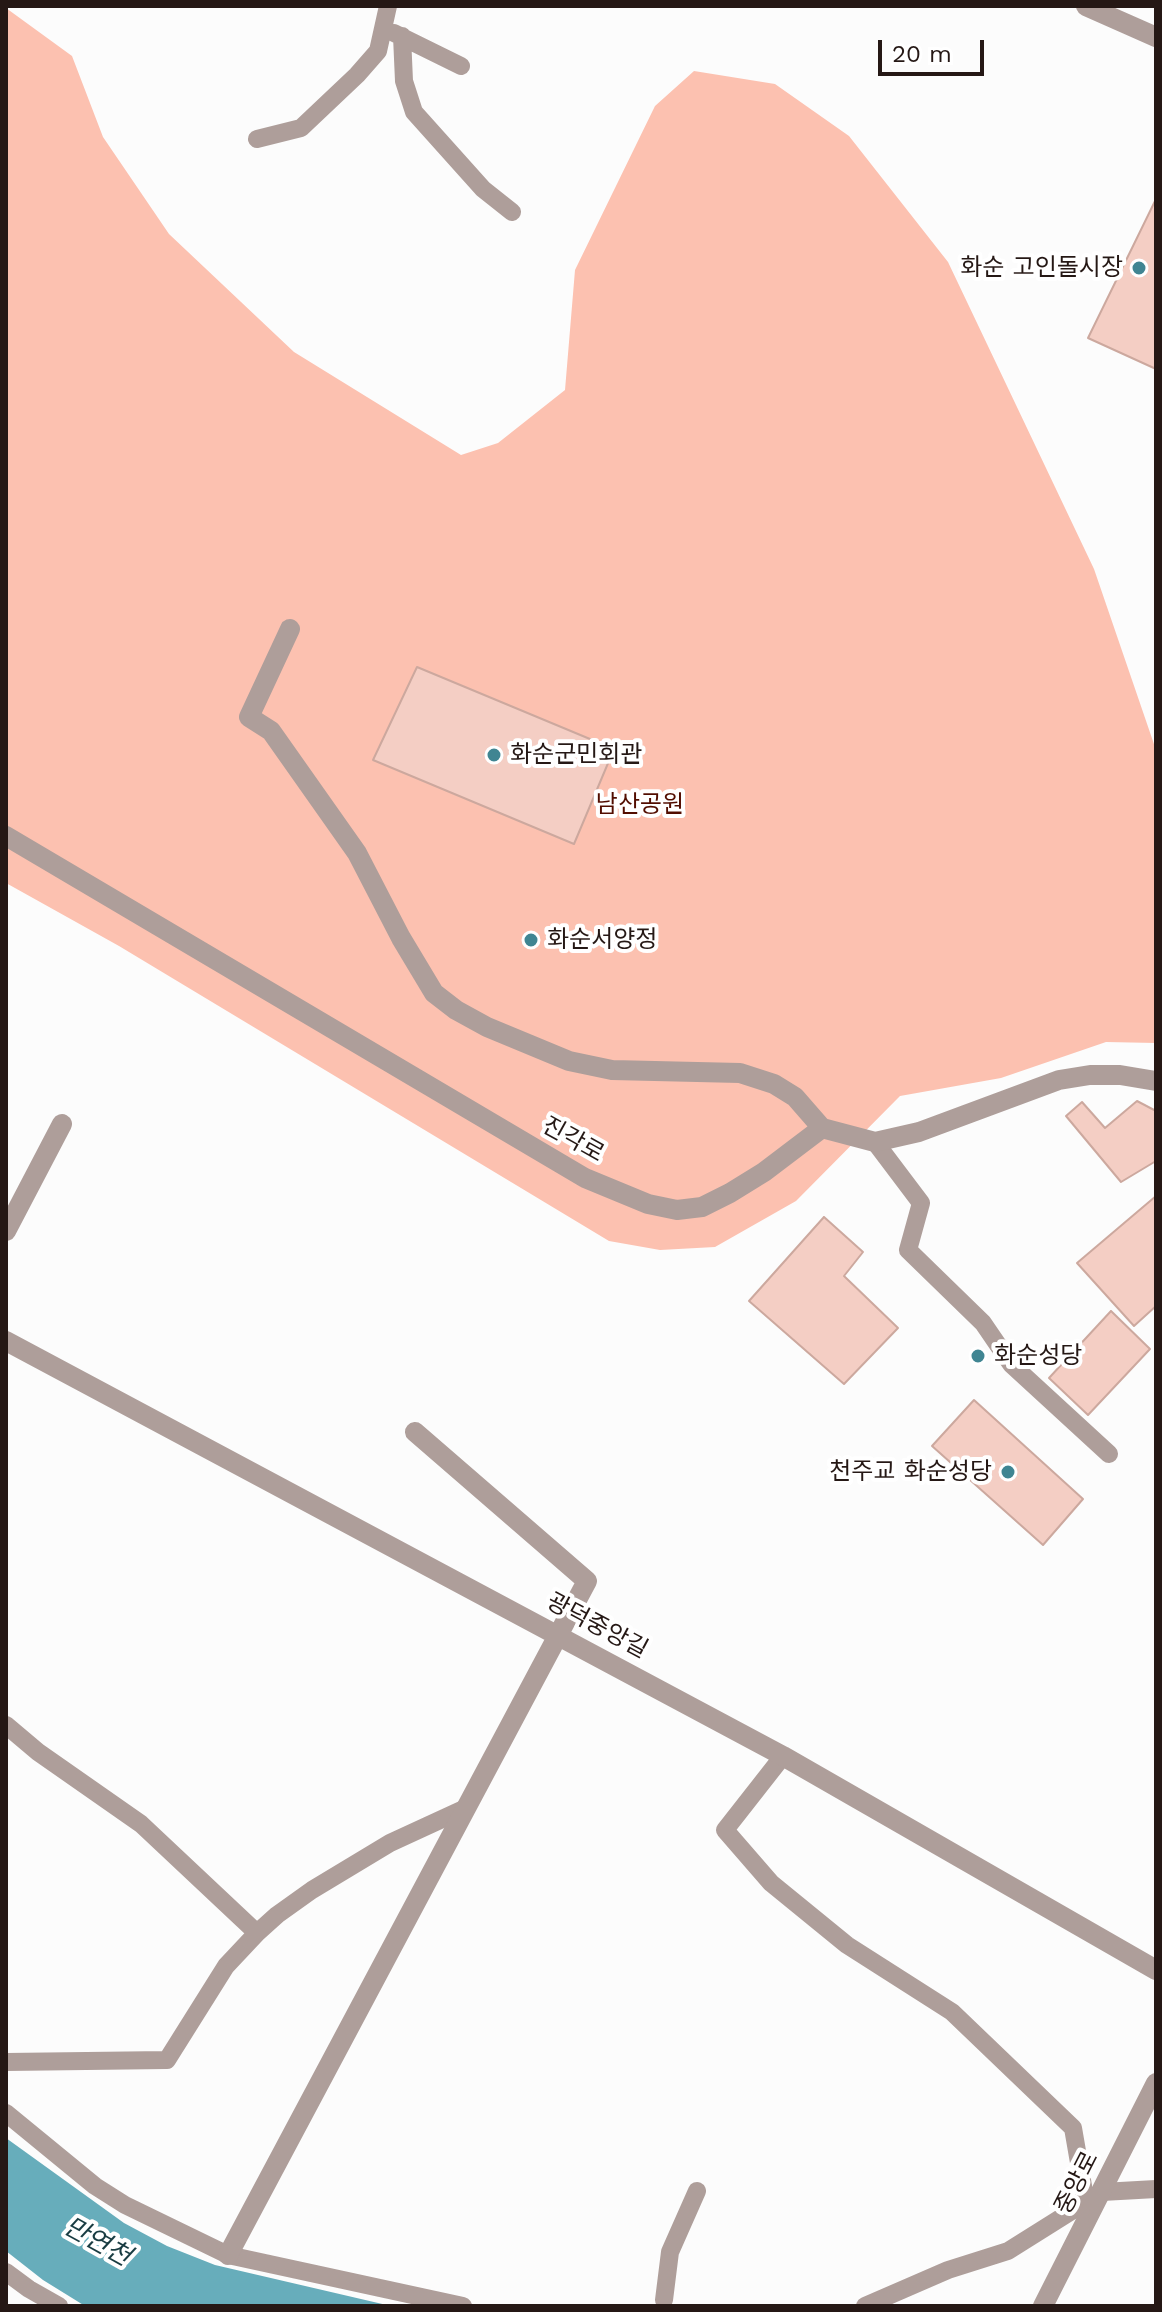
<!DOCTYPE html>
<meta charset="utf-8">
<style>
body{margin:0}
#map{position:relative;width:1162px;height:2312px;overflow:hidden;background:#fcfcfc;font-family:"Work Sans",sans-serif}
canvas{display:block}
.frame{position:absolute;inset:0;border:8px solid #251815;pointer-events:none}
.scale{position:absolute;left:878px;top:40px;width:106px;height:36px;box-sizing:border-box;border:4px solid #251815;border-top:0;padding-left:10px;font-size:24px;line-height:28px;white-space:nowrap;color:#251815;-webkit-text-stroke:6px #fff;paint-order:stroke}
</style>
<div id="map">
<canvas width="1162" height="2312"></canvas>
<div class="frame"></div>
<div class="scale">20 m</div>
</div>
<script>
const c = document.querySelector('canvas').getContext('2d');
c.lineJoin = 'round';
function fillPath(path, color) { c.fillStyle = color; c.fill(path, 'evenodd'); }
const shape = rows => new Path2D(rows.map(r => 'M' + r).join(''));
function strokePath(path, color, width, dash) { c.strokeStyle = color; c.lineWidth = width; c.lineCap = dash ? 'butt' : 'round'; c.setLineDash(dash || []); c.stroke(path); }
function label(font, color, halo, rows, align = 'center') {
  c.font = font + ' "Work Sans","Noto Sans KR",sans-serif'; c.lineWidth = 8; c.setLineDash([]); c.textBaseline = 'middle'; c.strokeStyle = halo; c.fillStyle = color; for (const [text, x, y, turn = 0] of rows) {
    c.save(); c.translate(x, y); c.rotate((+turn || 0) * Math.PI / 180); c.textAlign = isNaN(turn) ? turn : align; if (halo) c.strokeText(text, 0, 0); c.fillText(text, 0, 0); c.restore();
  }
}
fillPath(shape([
 [6,8,72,56,103,137,169,234,294,352,461,455,498,443,565,390,575,270,655,106,694,71,775,84,849,136,948,262,1094,569,1156,750,1156,1043,1106,1042,1001,1078,900,1096,796,1201,715,1247,660,1250,609,1241,119,946,6,883]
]), '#fcc1b0');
fillPath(shape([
 [6,2138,124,2223,167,2246,215,2265,391,2306,85,2306,43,2280,6,2251]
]), '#67adbb');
const building = shape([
 [1156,199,1156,369,1088,338,1156,199],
 [417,667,614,749,574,844,373,760,417,667],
 [1137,1101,1156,1111,1156,1161,1121,1182,1066,1116,1082,1102,1105,1128,1137,1101],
 [1156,1196,1156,1306,1134,1326,1077,1263,1156,1196],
 [824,1217,863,1252,844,1276,898,1328,844,1384,749,1301,824,1217],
 [1111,1311,1150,1349,1088,1415,1049,1378,1111,1311],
 [974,1400,1083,1499,1043,1545,932,1446,974,1400]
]);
fillPath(building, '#f4cec4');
strokePath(building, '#cca89e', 2);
strokePath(shape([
 [394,33,461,66],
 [402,36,404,81,414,112,483,189,512,212],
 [257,139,301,128,357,75,378,51,388,6],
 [875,1142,921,1203,908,1250,983,1323,1011,1364,1109,1454],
 [6,1725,38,1752,141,1824,257,1933],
 [783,1756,725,1830,771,1883,847,1945,952,2012,1073,2128,1086,2203],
 [6,2062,167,2060,226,1966,257,1933,277,1915,312,1890,390,1843,466,1808],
 [6,2113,95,2186,125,2205,228,2255,463,2306],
 [6,2272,29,2289,59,2306],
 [664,2300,670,2252,697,2191],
 [865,2306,948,2270,1008,2251,1102,2192,1156,2189]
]), '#ae9e9a', 18);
strokePath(shape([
 [1086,6,1156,37],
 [290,629,249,717,271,731,357,853,401,938,434,993,456,1010,487,1027,569,1061,612,1070,740,1073,774,1084,795,1097,822,1128],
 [6,836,585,1178,648,1204,677,1210,702,1207,730,1193,764,1172,822,1128,875,1142,919,1132,1059,1080,1090,1075,1120,1075,1156,1081],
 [6,1231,62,1124],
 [6,1341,783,1756,1156,1970],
 [228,2255,587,1581,415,1432]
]), '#ae9e9a', 20);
strokePath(shape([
 [1043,2306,1156,2083]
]), '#ae9e9a', 20);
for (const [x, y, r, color] of [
 [1139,268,8,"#408592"],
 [494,755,8,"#408592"],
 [531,940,8,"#408592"],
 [978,1356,8,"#408592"],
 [1008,1472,8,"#408592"]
]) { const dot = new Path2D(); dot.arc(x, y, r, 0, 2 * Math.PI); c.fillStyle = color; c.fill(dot); strokePath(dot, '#fff', 3); }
label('24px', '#251815', '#fff', [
 ["화순 고인돌시장",1123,268,"right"],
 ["화순군민회관",510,755],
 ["화순서양정",547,940],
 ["화순성당",994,1356],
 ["천주교 화순성당",992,1472,"right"]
], 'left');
label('24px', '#520d00', '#fff', [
 ["남산공원",640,805]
]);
label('24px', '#251815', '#fff', [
 ["진각로",573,1140,29],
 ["광덕중앙길",597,1626,28],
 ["중앙로",1077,2183,-63]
]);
label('italic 26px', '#193c42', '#fff', [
 ["만연천",97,2242,29]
]);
</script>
